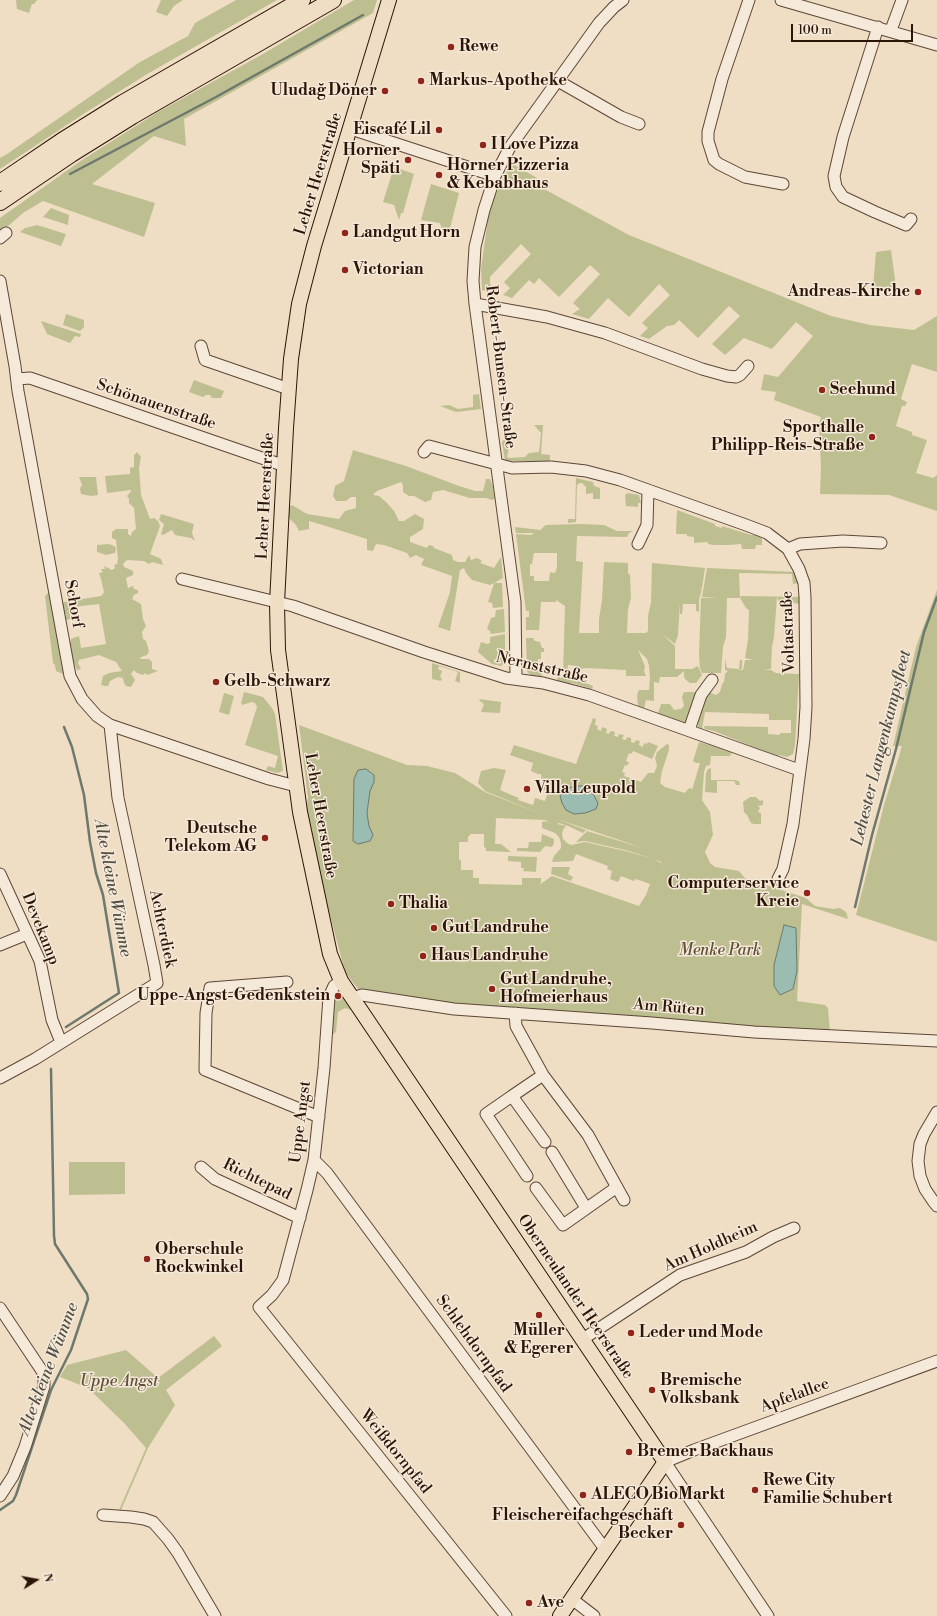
<!DOCTYPE html>
<meta charset="utf-8">
<style>
body{margin:0}
#map{position:relative;width:937px;height:1616px;overflow:hidden;background:#efddc4;font-family:"Libre Bodoni",serif}
canvas{display:block}
.north{position:absolute;left:16px;top:1560px;width:40px;height:40px;-webkit-text-stroke:3px #f5e9d9;paint-order:stroke;rotate:79deg;font-size:11px;font-weight:700;line-height:16px;text-align:center;color:#2c1406}
.north::after{content:'';display:block;margin:auto;width:14px;height:18px;background:#2c1406;clip-path:polygon(50% 0,100% 100%,50% 72%,0 100%)}
.scale{position:absolute;left:791px;top:24px;width:122px;height:18px;box-sizing:border-box;border:2px solid #2c1406;border-top:0;padding-left:5px;font-size:12px;line-height:14px;white-space:nowrap;color:#2c1406;-webkit-text-stroke:3px #f5e9d9;paint-order:stroke}
</style>
<div id="map">
<canvas width="937" height="1616"></canvas>
<div class="north">N</div>
<div class="scale">100 m</div>
</div>
<script>
const c = document.querySelector('canvas').getContext('2d');
c.lineJoin = 'round';
function fillPath(path, color) { c.fillStyle = color; c.fill(path, 'evenodd'); }
const shape = rows => new Path2D(rows.map(r => 'M' + r).join(''));
function strokePath(path, color, width, dash) { c.strokeStyle = color; c.lineWidth = width; c.lineCap = dash ? 'butt' : 'round'; c.setLineDash(dash || []); c.stroke(path); }
function label(font, color, halo, rows, align = 'center') {
  c.font = font + ' "Libre Bodoni",serif'; c.lineWidth = 3; c.setLineDash([]); c.textBaseline = 'middle'; c.strokeStyle = halo; c.fillStyle = color; for (const [text, x, y, turn = 0] of rows) {
    c.save(); c.translate(x, y); c.rotate((+turn || 0) * Math.PI / 180); c.textAlign = isNaN(turn) ? turn : align; if (halo) c.strokeText(text, 0, 0); c.fillText(text, 0, 0); c.restore();
  }
}
fillPath(shape([
 [16,0,37,0,34,4,32,4,29,13,17,9],
 [161,0,183,0,174,6,167,16,156,12],
 [236,0,277,0,149,73,88,111,0,169,0,158,7,154,140,62,188,36,195,23],
 [354,0,377,0,373,13,184,119,186,146,154,136,92,184,155,203,144,237,43,201,23,213,0,233,0,218,82,160,158,112,263,54],
 [511,163,537,178,535,184,629,235,831,316,870,325,914,330,937,316,937,372,912,364,901,399,907,402,905,406,902,406,896,426,912,432,912,435,927,440,916,473,933,478,937,475,937,511,889,495,820,494,821,467,819,424,821,417,774,400,776,392,761,390,764,374,778,377,813,336,796,322,772,349,744,338,725,355,712,344,740,316,729,306,698,338,679,320,674,325,667,326,649,339,640,336,648,328,642,323,670,295,659,284,629,317,608,298,589,319,572,314,580,309,573,303,600,274,590,265,559,297,539,278,534,284,529,280,512,298,503,295,510,288,504,282,531,254,521,244,490,277,490,284,499,293,498,294,482,290,481,269,488,219,494,198],
 [394,167,414,174,403,213,401,213,399,220,394,205,383,202],
 [431,184,459,193,449,232,447,232,445,238,440,223,421,220],
 [51,208,69,215,68,225,43,217],
 [37,225,66,234,61,246,20,232,25,228],
 [891,250,895,279,894,287,873,287,876,252],
 [66,314,84,320,84,327,80,331,63,325],
 [41,321,81,334,80,337,75,336,70,343,47,334],
 [194,380,224,391,221,398,212,398,210,395,206,395,203,397,189,392],
 [479,394,481,409,456,412,440,406,449,405,458,409,473,407,473,395],
 [534,425,543,425,541,454,550,455,550,461,509,461,505,460,502,442,509,434,510,436,508,443,509,448,507,457,509,458,525,457,529,453,539,452,541,433],
 [353,450,406,466,459,486,475,491,483,491,486,479,490,479,493,486,495,499,492,500,486,498,470,498,443,490,433,492,431,500,425,502,414,496,409,496,403,492,403,485,401,482,377,491,373,495,379,496,386,502,394,511,399,521,404,521,415,514,424,519,423,529,410,537,410,542,427,548,429,545,433,546,434,548,452,555,453,560,458,562,465,562,469,555,471,560,477,558,479,559,482,561,480,563,494,568,501,557,503,578,494,583,502,583,503,607,493,608,492,603,488,602,494,583,490,585,472,580,466,573,464,568,460,570,450,631,438,627,450,592,452,576,421,565,424,559,416,555,410,558,407,553,384,545,376,544,373,551,367,550,367,539,326,526,309,521,309,529,299,531,296,525,286,515,286,509,292,505,307,514,339,519,345,511,356,508,356,497,351,497,346,501,336,501,333,496,335,486,344,481],
 [137,452,141,457,139,468,141,495,150,519,154,518,158,521,160,526,150,554,161,559,163,565,152,562,149,564,144,561,127,560,123,564,124,567,133,571,133,575,126,578,128,588,133,586,134,589,138,590,138,593,134,595,132,599,141,604,143,619,146,626,142,632,143,639,146,641,149,651,147,655,141,657,140,659,149,659,152,662,152,669,158,671,147,675,145,673,143,675,137,673,134,670,131,674,135,680,131,687,126,686,124,683,123,678,118,677,110,681,108,686,105,686,101,685,103,676,109,673,122,671,116,662,99,655,79,660,78,663,81,669,77,670,73,660,68,654,58,603,101,596,103,594,104,592,101,579,99,573,103,572,101,569,105,569,104,566,112,570,115,568,114,565,117,564,118,559,116,540,112,538,112,532,116,529,128,529,128,534,131,536,132,532,136,529,134,508,129,503,129,499,127,496,131,491,131,485,131,490,107,493,105,476,130,474,130,477,130,468,134,467,134,455],
 [99,604,106,644,81,648,79,636,71,639,71,642,68,643,64,614,69,614,65,615,66,620,76,618,73,607],
 [79,477,96,477,98,495,91,496,81,494,80,488,82,485],
 [576,478,593,482,594,486,600,488,600,499,593,499,593,493,586,494,586,487,582,483,580,483,577,485,576,522,568,523,568,519,575,519],
 [628,493,639,495,641,503,638,503,638,507,626,506,625,495],
 [677,510,715,524,715,526,722,528,722,526,751,535,762,535,762,545,756,545,755,549,742,549,741,544,728,545,714,545,708,544,708,542,694,543,694,537,687,536,687,534,676,534],
 [161,514,194,524,192,533,195,541,191,538,175,535,172,530,163,535,161,534,164,524,159,520],
 [581,524,604,525,617,531,633,531,629,533,627,537,577,536,576,561,583,562,579,633,599,633,599,619,602,600,604,562,628,563,628,573,630,575,631,598,628,609,627,633,646,633,648,631,648,616,651,602,652,563,705,568,702,588,700,588,702,589,699,600,686,599,699,600,699,612,696,611,696,604,683,604,682,614,680,614,680,603,678,635,675,644,662,634,675,646,675,669,692,669,698,666,702,675,696,683,690,683,686,680,684,677,684,671,677,677,660,677,659,683,654,682,654,701,646,700,644,709,638,707,637,695,639,690,649,690,650,678,649,666,647,659,638,650,645,666,644,671,646,676,626,676,626,670,585,668,581,669,578,669,576,666,568,665,567,672,574,676,573,681,583,682,593,686,592,689,572,683,568,686,558,684,557,678,563,675,565,606,556,600,556,602,541,602,539,630,526,630,526,617,529,617,529,611,526,611,516,534,531,535,534,533,516,533,515,527,541,530,542,528,546,525],
 [534,553,557,553,557,567,555,573,550,572,549,581,534,581,534,576,530,576,530,564,532,564],
 [109,544,114,546,116,548,115,553,106,555,97,552,97,545],
 [707,568,795,572,799,583,793,584,792,574,739,573,740,598,741,596,805,597,805,604,779,602,777,597,774,637,772,647,771,669,763,669,771,670,776,673,799,674,795,745,793,754,787,757,779,755,778,757,714,731,705,729,704,726,768,727,768,734,780,735,780,733,791,733,791,720,769,720,769,714,705,712,702,729,698,727,697,722,705,697,709,692,716,695,720,692,722,684,724,682,725,674,728,671,725,670,725,659,727,668,739,669,740,660,742,660,742,669,737,670,743,670,745,660,753,660,762,666,753,660,745,658,748,640,749,610,746,608,740,598,727,598,726,637,723,647,721,673,702,673,700,668,699,654,701,598,718,598,702,597],
 [937,590,937,942,856,915,884,805,902,746,893,746,916,647],
 [52,592,65,675,56,671,55,665,53,663,45,596,48,593],
 [504,609,505,632,491,634,490,631,487,629,491,618,495,617,496,610],
 [505,634,505,663,501,666,492,664,478,652,481,642,487,644,490,643,490,637],
 [526,638,533,638,535,641,540,642,542,648,544,648,544,652,541,652,541,659,538,659,538,665,536,666,537,670,541,671,542,677,531,676,527,671],
 [432,663,460,672,460,683,455,681,458,672,439,666,438,669,442,671,440,677,442,678,441,681,432,679],
 [244,692,263,697,272,708,275,714,283,771,277,773,266,770,268,766,275,768,278,756,245,745,257,707,255,703,252,702,242,705,241,703],
 [684,692,694,692,696,694,689,721,684,726,659,717,658,713,661,704,670,704,674,710,681,709,684,706,682,697],
 [224,693,234,696,229,715,219,712],
 [479,699,501,702,500,713,481,712,484,704,480,701],
 [593,718,596,719,595,725,598,726,597,729,601,731,602,727,607,729,606,733,609,734,611,731,615,732,614,736,618,737,619,734,624,735,622,739,626,740,627,737,631,738,631,742,634,743,636,740,640,741,639,745,643,747,644,743,647,744,648,742,658,746,652,759,633,751,631,754,629,753,626,761,629,762,627,766,625,765,622,772,625,773,624,776,641,782,648,773,654,773,657,766,655,758,657,752,667,744,669,745,669,750,662,771,660,783,665,787,685,793,688,789,691,788,692,790,700,763,696,763,693,761,699,742,733,751,730,756,711,756,710,765,706,766,704,772,702,800,710,812,713,835,705,852,710,863,715,867,739,871,749,883,766,885,806,898,815,906,833,909,840,908,846,912,848,919,802,904,797,1001,825,1005,828,1008,830,1032,529,1009,508,1009,466,1006,359,990,345,972,318,869,306,811,308,797,299,725,407,765,427,766,455,773,485,792,546,816,485,791,478,783,481,771,494,768,506,770,500,790,514,796,519,798,518,800,533,805,535,798,545,801,548,791,542,789,541,774,538,774,531,771,533,763,510,755,514,745,576,764],
 [496,818,546,820,548,823,545,821,542,822,542,828,555,833,559,837,561,843,561,848,554,856,552,862,573,861,576,854,608,866,607,869,612,871,610,879,618,882,621,876,634,881,636,879,650,884,646,895,639,906,552,876,539,885,541,882,541,878,522,878,522,885,479,884,479,878,473,878,473,870,461,870,461,860,459,860,459,842,468,842,468,836,470,836,470,834,484,834,484,847,486,848,486,851,511,852,501,844,495,844],
 [557,819,646,849,587,831,576,842,585,841,625,850,654,859,661,862,664,871,656,898,664,871,661,863,654,859,625,851,585,842,571,845,567,843,563,839,562,834,563,830,566,826,557,824,559,823,568,826,583,833,586,830],
 [711,768,711,780,734,780,739,781,740,785,736,785,734,781,717,781,717,793,705,792,706,773,708,769],
 [750,797,756,797,760,801,763,800,763,805,758,806,760,808,758,812,761,813,761,824,754,824,751,823,747,815,744,812,743,802],
 [542,834,554,839,554,843,552,847,545,846,540,852,517,851,517,848,528,848,529,842,541,842],
 [508,856,537,857,536,872,523,871,524,868,521,868,521,862,508,861],
 [552,867,570,867,568,874,573,877,571,881,551,874],
 [337,991,340,993,351,1010,345,1008,338,1012,336,1032,331,1036,334,992],
 [69,1162,125,1162,125,1194,69,1195],
 [214,1336,222,1346,166,1390,175,1405,148,1448,121,1510,119,1510,146,1448,125,1424,88,1388,60,1377,67,1365,126,1350,158,1378]
]), '#bebf91');
const water = shape([
 [366,769,374,775,374,782,370,791,367,813,369,826,373,835,370,841,358,844,353,841,354,779,358,770,366,769],
 [575,786,584,786,591,790,598,803,596,809,585,813,574,814,566,810,562,803,560,796,563,790,575,786],
 [784,925,796,928,797,971,793,989,780,995,774,986,774,965,784,925]
]);
fillPath(water, '#9abcb1');
strokePath(water, '#6e796d', 1);
strokePath(shape([
 [70,174,216,97,363,15],
 [64,727,72,747,84,795,90,842,96,873,103,895,119,993,66,1027],
 [855,907,872,835,896,749,924,632,937,597],
 [0,1510,13,1501,16,1495,51,1390,71,1350,88,1299,87,1294,55,1244,54,1236,51,1069]
]), '#6e796d', 2.5);
const minor = shape([
 [749,0,722,79,708,132,708,141,714,160,719,164,745,177,783,184],
 [781,0,937,45],
 [878,27,843,137,834,176,836,187,843,197,875,212,906,225,911,219],
 [891,30,902,0],
 [558,81,621,117,639,124],
 [351,129,495,176],
 [0,238,6,233],
 [0,281,15,366,18,391,70,676,82,699,97,716,110,725,269,779,296,786],
 [475,304,547,317,605,333,702,369,727,376,736,377,740,375,748,366],
 [201,346,205,360,289,389],
 [17,379,30,378,285,466],
 [424,452,429,446,512,468,551,467,586,471,620,480,746,525,767,533,788,549,799,569,804,583,805,597,806,707,804,739,793,824,783,869,778,879],
 [638,544,647,525,648,490],
 [788,549,800,544,843,541,881,543],
 [182,579,293,606,424,652,506,678,543,683,589,695,799,770],
 [516,679,515,602,475,304,473,281,475,247,484,210,495,176,510,147,599,23,614,7,623,0],
 [689,730,701,695,712,680],
 [0,874,40,961,52,1020,61,1042],
 [0,945,27,934],
 [341,981,334,986,329,997,324,1068,314,1160,307,1190,283,1280,272,1295,259,1307,506,1616],
 [287,982,210,988,206,1013,205,1070,319,1117],
 [352,998,362,995,454,1009,652,1023,754,1032,937,1041],
 [515,1013,516,1026,543,1075,588,1135,624,1200],
 [543,1075,512,1096,545,1142],
 [0,1078,35,1059,157,983,154,965,118,798,110,725],
 [512,1096,486,1114,527,1176],
 [937,1112,924,1134,920,1144,918,1161,920,1176,925,1189,933,1201,937,1206],
 [552,1152,586,1208],
 [314,1160,327,1173,605,1549],
 [201,1167,215,1179,300,1218],
 [536,1188,563,1225,617,1187],
 [0,1308,44,1374,44,1386,25,1447,13,1476,0,1496],
 [583,1339,680,1275,746,1252,773,1237,794,1228],
 [103,1515,131,1517,144,1519,153,1522,168,1539,178,1553,215,1616],
 [572,1599,594,1616],
 [768,1616,665,1462,694,1450,937,1361]
]);
const major = shape([
 [389,0,314,246,299,304,291,359,286,428,277,603,278,650,300,812,330,954,341,981,665,1462,560,1616]
]);
const highway = shape([
 [0,183,62,141,123,103,302,0],
 [0,202,71,154,132,116,333,0]
]);
strokePath(minor, '#5d4636', 13);
strokePath(major, '#2c1406', 16);
strokePath(highway, '#2c1406', 18);
strokePath(minor, '#f5e9d9', 11);
strokePath(major, '#efddc4', 14);
strokePath(highway, '#efddc4', 16);
for (const [x, y, r, color] of [
 [451,47,4,"#8f2418"],
 [421,81,4,"#8f2418"],
 [385,91,4,"#8f2418"],
 [439,130,4,"#8f2418"],
 [483,145,4,"#8f2418"],
 [408,160,4,"#8f2418"],
 [439,175,4,"#8f2418"],
 [345,233,4,"#8f2418"],
 [345,270,4,"#8f2418"],
 [918,292,4,"#8f2418"],
 [822,390,4,"#8f2418"],
 [872,437,4,"#8f2418"],
 [216,682,4,"#8f2418"],
 [527,789,4,"#8f2418"],
 [265,838,4,"#8f2418"],
 [807,893,4,"#8f2418"],
 [391,904,4,"#8f2418"],
 [434,928,4,"#8f2418"],
 [423,956,4,"#8f2418"],
 [492,989,4,"#8f2418"],
 [338,996,4,"#8f2418"],
 [147,1259,4,"#8f2418"],
 [539,1315,4,"#8f2418"],
 [631,1333,4,"#8f2418"],
 [652,1390,4,"#8f2418"],
 [629,1452,4,"#8f2418"],
 [755,1490,4,"#8f2418"],
 [583,1495,4,"#8f2418"],
 [681,1525,4,"#8f2418"],
 [529,1603,4,"#8f2418"]
]) { const dot = new Path2D(); dot.arc(x, y, r, 0, 2 * Math.PI); c.fillStyle = color; c.fill(dot); strokePath(dot, '#f5e9d9', 1.5); }
label('bold 16px', '#2c1406', '#f5e9d9', [
 ["Rewe",459,47],
 ["Markus-Apotheke",429,81],
 ["Uludağ Döner",377,91,"right"],
 ["Eiscafé Lil",431,130,"right"],
 ["I Love Pizza",491,145],
 ["Horner",400,151,"right"],
 ["Späti",400,169,"right"],
 ["Horner Pizzeria",447,166],
 ["& Kebabhaus",447,184],
 ["Landgut Horn",353,233],
 ["Victorian",353,270],
 ["Andreas-Kirche",910,292,"right"],
 ["Seehund",830,390],
 ["Sporthalle",864,428,"right"],
 ["Philipp-Reis-Straße",864,446,"right"],
 ["Gelb-Schwarz",224,682],
 ["Villa Leupold",535,789],
 ["Deutsche",257,829,"right"],
 ["Telekom AG",257,847,"right"],
 ["Computerservice",799,884,"right"],
 ["Kreie",799,902,"right"],
 ["Thalia",399,904],
 ["Gut Landruhe",442,928],
 ["Haus Landruhe",431,956],
 ["Gut Landruhe,",500,980],
 ["Hofmeierhaus",500,998],
 ["Uppe-Angst-Gedenkstein",330,996,"right"],
 ["Oberschule",155,1250],
 ["Rockwinkel",155,1268],
 ["Müller",539,1331,"center"],
 ["& Egerer",539,1349,"center"],
 ["Leder und Mode",639,1333],
 ["Bremische",660,1381],
 ["Volksbank",660,1399],
 ["Bremer Backhaus",637,1452],
 ["Rewe City",763,1481],
 ["Familie Schubert",763,1499],
 ["ALECO BioMarkt",591,1495],
 ["Fleischereifachgeschäft",673,1516,"right"],
 ["Becker",673,1534,"right"],
 ["Ave",537,1603]
], 'left');
label('16px', '#2c1406', '#f5e9d9', [
 ["Leher Heerstraße",319,174,-73],
 ["Robert-Bunsen-Straße",500,367,83],
 ["Schönauenstraße",156,405,19],
 ["Leher Heerstraße",266,496,-87],
 ["Schorf",73,604,80],
 ["Voltastraße",789,632,-92],
 ["Nernststraße",542,668,13],
 ["Leher Heerstraße",320,816,80],
 ["Devekamp",40,929,68],
 ["Achterdiek",162,929,78],
 ["Am Rüten",669,1008,5],
 ["Uppe Angst",301,1122,-83],
 ["Richtepad",257,1180,26],
 ["Am Holdheim",711,1247,-24],
 ["Oberneulander Heerstraße",575,1297,56],
 ["Schlehdornpfad",473,1344,54],
 ["Apfelallee",795,1396,-20],
 ["Weißdornpfad",395,1452,51]
]);
label('italic 16px', '#5f5037', '#f5e9d9', [
 ["Menke Park",720,951],
 ["Uppe Angst",119,1382]
]);
label('italic 17px', '#524f42', '#f5e9d9', [
 ["Lehester Langenkampsfleet",882,748,-76],
 ["Alte kleine Wümme",112,888,79],
 ["Alte kleine Wümme",49,1369,-69]
]);
</script>
